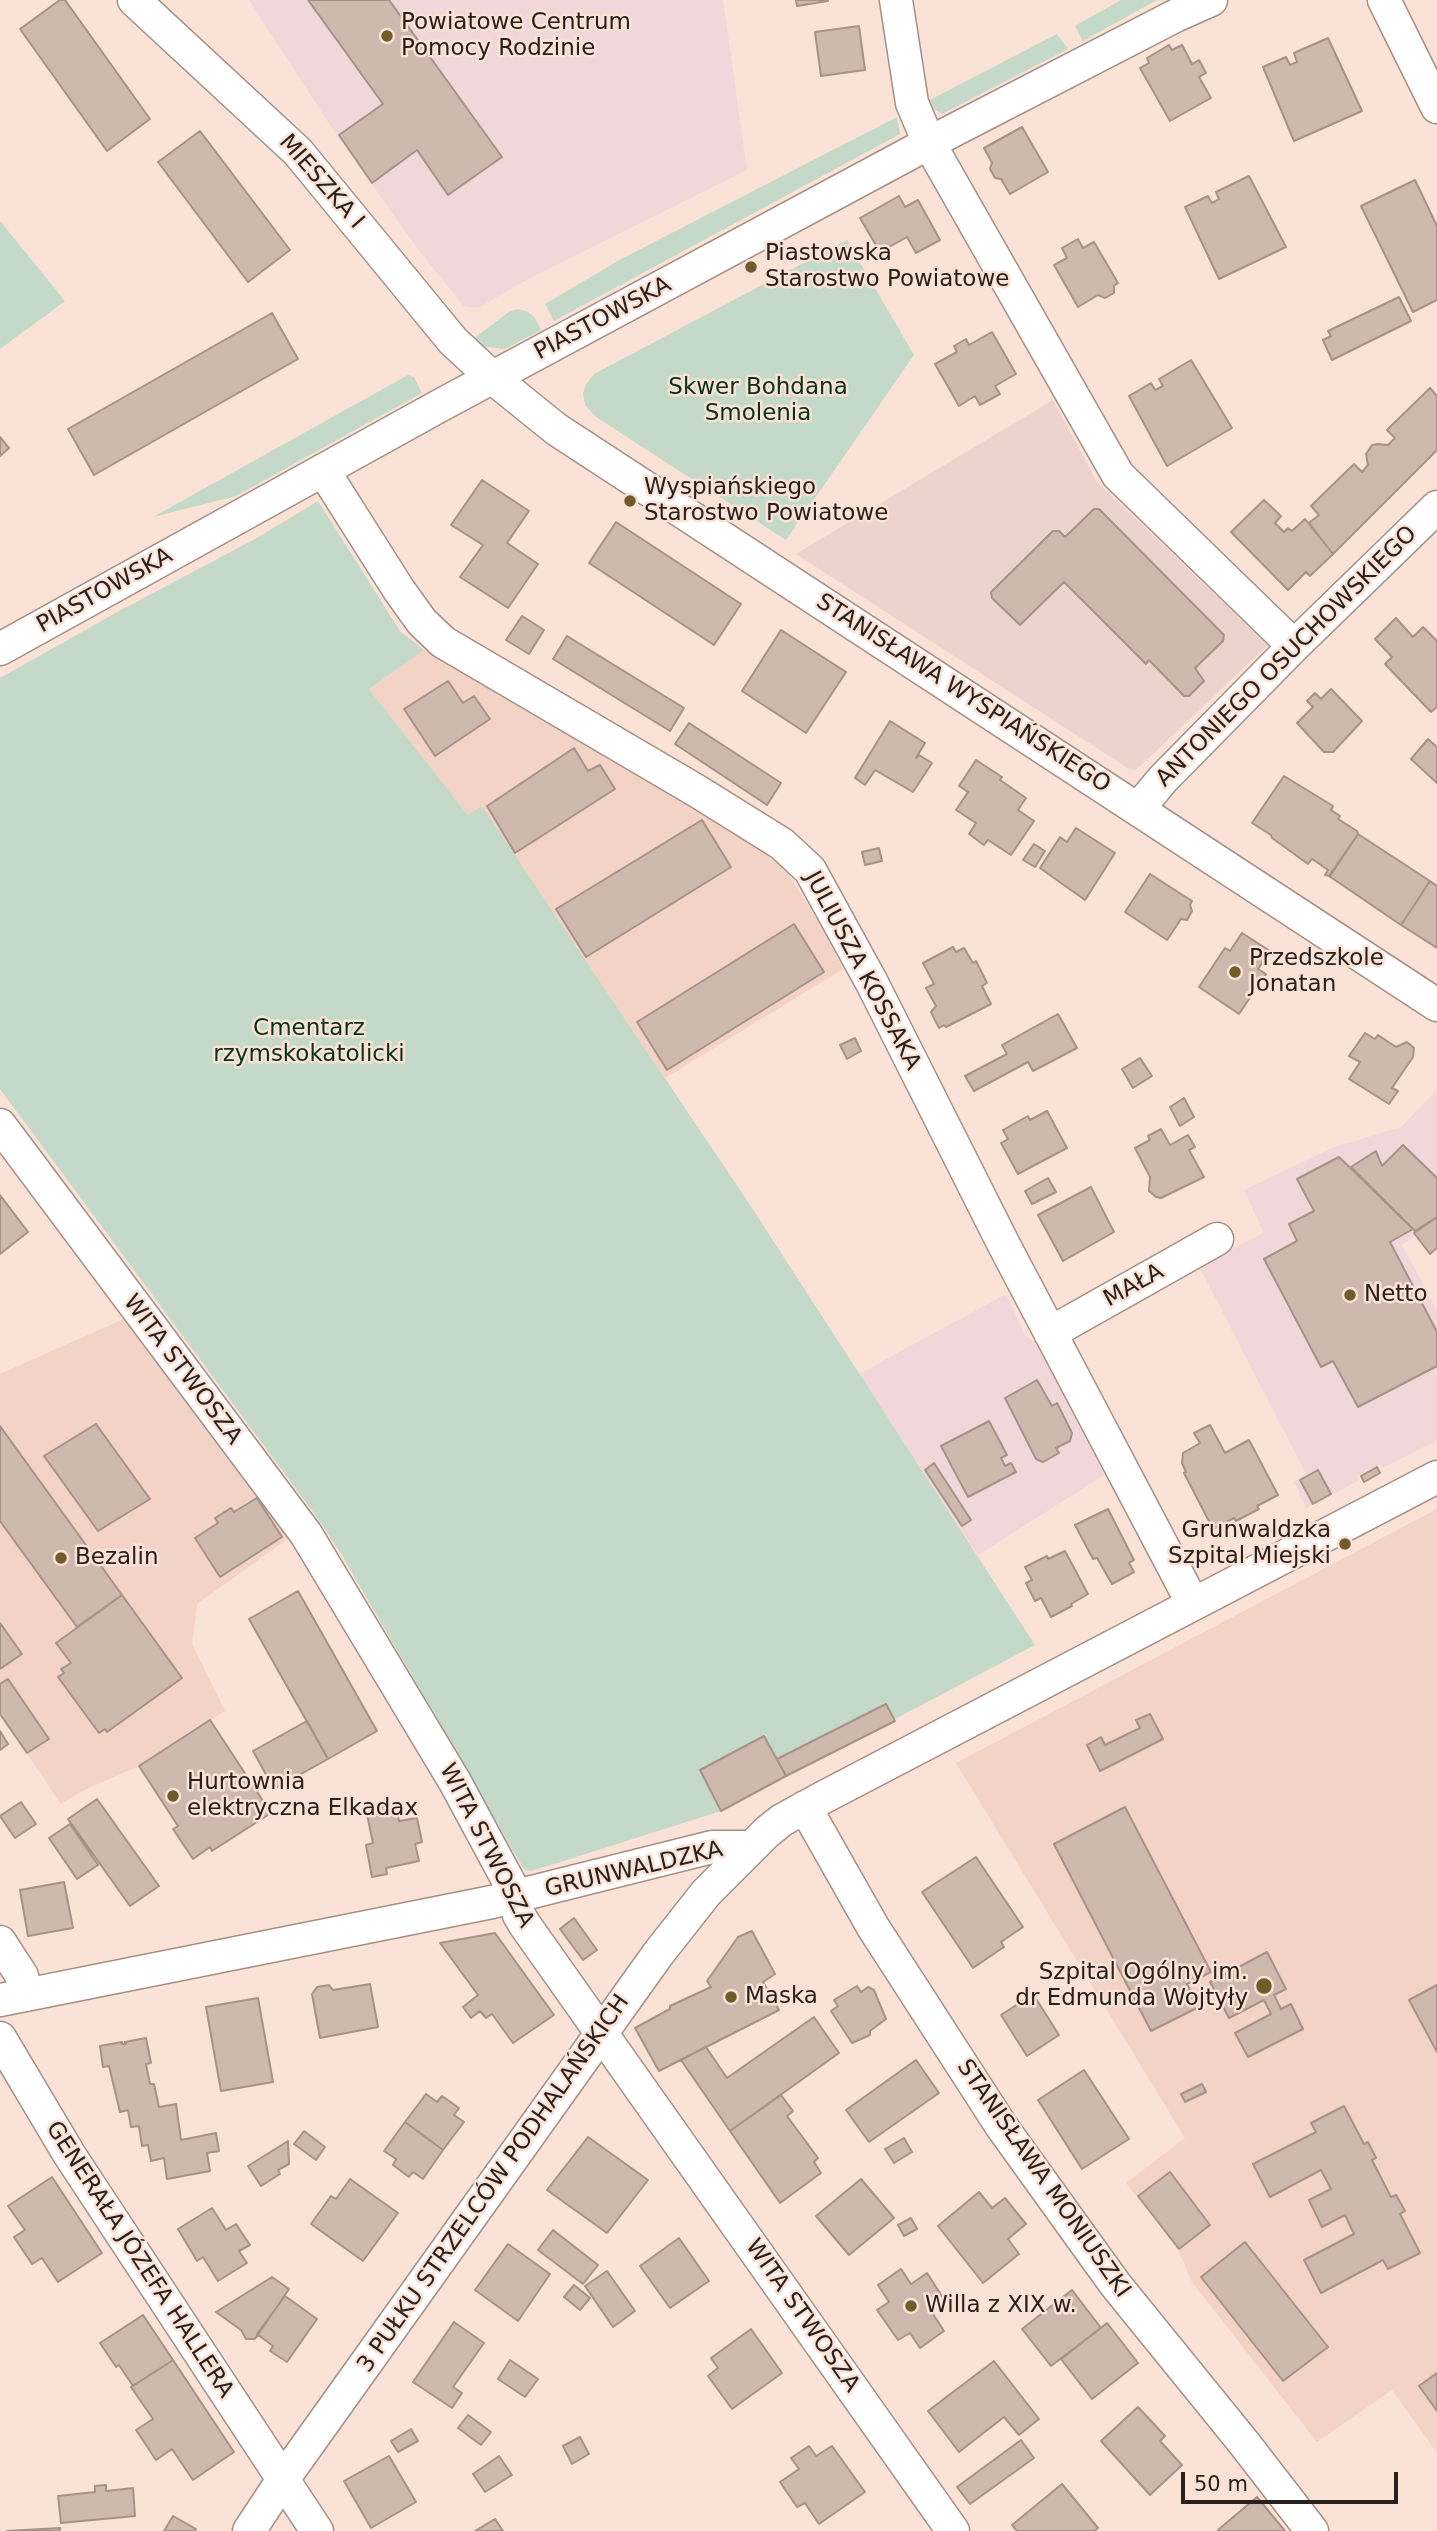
<!DOCTYPE html>
<meta charset="utf-8">
<style>
body{margin:0}
#map{position:relative;width:1437px;height:2531px;overflow:hidden;background:#fae2d7;font-family:"DejaVu Sans",sans-serif}
canvas{display:block}
.scale{position:absolute;left:1181px;top:2472px;width:217px;height:32px;box-sizing:border-box;border:4px solid #29201c;border-top:0;padding-left:9px;font-size:21px;line-height:24px;white-space:nowrap;color:#29201c;-webkit-text-stroke:5px #fae2d7;paint-order:stroke}
</style>
<div id="map">
<canvas width="1437" height="2531"></canvas>
<div class="scale">50 m</div>
</div>
<script>
const c = document.querySelector('canvas').getContext('2d');
c.lineJoin = 'round';
function fillPath(path, color) { c.fillStyle = color; c.fill(path, 'evenodd'); }
const shape = rows => new Path2D(rows.map(r => 'M' + r).join(''));
function strokePath(path, color, width, dash) { c.strokeStyle = color; c.lineWidth = width; c.lineCap = dash ? 'butt' : 'round'; c.setLineDash(dash || []); c.stroke(path); }
function label(font, color, halo, rows, align = 'center') {
  c.font = font + ' "DejaVu Sans",sans-serif'; c.lineWidth = 5; c.setLineDash([]); c.textBaseline = 'middle'; c.strokeStyle = halo; c.fillStyle = color; for (const [text, x, y, turn = 0] of rows) {
    c.save(); c.translate(x, y); c.rotate((+turn || 0) * Math.PI / 180); c.textAlign = isNaN(turn) ? turn : align; if (halo) c.strokeText(text, 0, 0); c.fillText(text, 0, 0); c.restore();
  }
}
fillPath(shape([
 [249,0,723,0,747,170,526,280,478,308,464,306,420,252,330,125],
 [1437,1090,1437,1218,1402,1245,1437,1310,1437,1440,1383,1468,1380,1464,1357,1476,1358,1481,1306,1508,1294,1482,1306,1474,1199,1266,1264,1233,1244,1190,1332,1148,1401,1127],
 [1006,1294,1025,1335,1038,1345,1104,1475,978,1555,859,1374]
]), '#f1d6da');
fillPath(shape([
 [424,650,756,845,787,871,823,930,843,969,665,1078,482,806,468,815,369,689],
 [126,1318,289,1538,197,1604,192,1644,225,1711,139,1766,82,1791,61,1804,0,1714,0,1374],
 [1437,1509,1437,2453,1392,2390,1317,2442,1192,2282,1178,2249,1126,2183,1185,2138,956,1763]
]), '#f2d3c6');
fillPath(shape([
 [1053,400,1097,482,1268,645,1136,770,1129,769,796,554]
]), '#edd3ce');
fillPath(shape([
 [1121,0,1157,0,1083,41,1075,26],
 [1057,34,1068,49,942,114,924,103],
 [897,117,900,134,554,321,545,304,623,258],
 [0,221,65,301,0,349],
 [847,240,914,355,786,540,596,417,585,405,583,394,586,384,594,374],
 [518,309,528,312,535,318,541,330,505,349,480,346,470,341,509,312],
 [408,375,414,377,422,393,236,496,153,517],
 [318,501,400,631,424,650,369,689,468,815,482,806,750,1205,1035,1645,721,1811,532,1871,525,1870,522,1866,340,1552,316,1516,0,1089,0,678,121,610,255,539]
]), '#c5d9c8');
const building = shape([
 [60,0,65,0,150,119,107,151,20,29,60,0],
 [308,0,389,0,502,157,448,195,417,150,372,183,339,135,383,104,308,0],
 [796,0,828,0,828,1,797,6,796,0],
 [859,26,865,70,821,76,815,32,859,26],
 [1328,38,1362,111,1294,141,1263,67,1286,57,1290,65,1297,62,1294,53,1328,38],
 [1169,45,1172,50,1182,45,1192,64,1199,60,1206,73,1199,77,1211,98,1170,121,1140,68,1149,63,1147,58,1169,45],
 [1022,127,1048,172,1010,194,1001,179,995,178,990,169,992,163,984,148,1022,127],
 [200,131,290,250,248,282,158,162,200,131],
 [1249,176,1286,247,1219,279,1185,207,1208,196,1212,203,1219,199,1216,192,1249,176],
 [1415,180,1437,226,1437,300,1413,312,1361,206,1415,180],
 [899,196,905,207,918,200,940,240,916,253,907,237,880,252,860,218,899,196],
 [1078,239,1083,248,1094,242,1118,283,1114,286,1114,293,1105,298,1098,295,1078,307,1054,265,1067,258,1062,248,1078,239],
 [1399,297,1411,321,1332,360,1323,340,1331,336,1328,331,1399,297],
 [272,313,298,359,94,475,68,429,272,313],
 [992,332,1016,374,995,386,1000,394,980,405,975,396,959,406,935,364,957,352,954,346,966,339,969,345,992,332],
 [1191,360,1232,428,1167,466,1129,396,1151,383,1155,390,1163,386,1159,379,1191,360],
 [1430,388,1437,396,1437,450,1333,554,1309,523,1319,515,1311,506,1354,464,1362,472,1368,465,1366,454,1372,445,1378,444,1388,445,1395,438,1387,430,1430,388],
 [0,437,9,448,0,456,0,437],
 [482,480,529,511,507,543,538,564,508,608,460,577,483,545,451,525,482,480],
 [1264,500,1281,516,1275,523,1284,532,1288,528,1292,531,1305,519,1333,554,1310,576,1306,572,1288,590,1231,532,1264,500],
 [1094,509,1099,509,1224,635,1223,641,1195,668,1204,681,1189,696,1184,696,1149,660,1146,664,1064,582,1020,625,992,598,991,592,1053,531,1059,531,1065,537,1094,509],
 [616,522,741,604,714,645,589,563,616,522],
 [522,616,544,630,529,654,506,640,522,616],
 [1396,618,1413,637,1423,627,1437,641,1437,707,1431,712,1385,664,1392,657,1375,639,1396,618],
 [781,630,846,672,806,733,742,691,781,630],
 [567,636,684,708,670,731,553,659,567,636],
 [448,681,463,703,474,696,490,719,435,756,404,709,448,681],
 [1331,689,1362,721,1333,752,1324,752,1297,723,1313,707,1307,701,1315,693,1321,699,1331,689],
 [890,721,925,743,916,758,919,755,932,763,913,792,875,770,865,785,855,778,890,721],
 [689,723,781,783,767,805,675,744,689,723],
 [1428,739,1437,747,1437,783,1411,759,1428,739],
 [574,748,588,771,600,765,615,789,515,853,487,806,574,748],
 [976,760,1002,777,1000,780,1026,798,1018,810,1034,821,1011,855,988,840,984,845,969,834,976,823,956,810,968,792,959,786,976,760],
 [1284,776,1333,806,1331,810,1340,816,1338,819,1357,831,1358,834,1330,876,1325,875,1328,870,1318,863,1312,859,1308,864,1272,838,1271,835,1252,823,1284,776],
 [702,820,731,867,586,957,556,909,702,820],
 [1076,828,1115,853,1085,900,1040,868,1060,837,1067,842,1076,828],
 [1358,834,1430,881,1401,925,1329,876,1358,834],
 [1034,844,1045,851,1035,867,1023,860,1034,844],
 [879,848,882,861,865,865,862,852,879,848],
 [1150,874,1192,901,1190,905,1192,911,1187,920,1181,919,1167,940,1125,912,1150,874],
 [1430,881,1437,886,1437,948,1401,925,1430,881],
 [794,924,824,972,667,1070,637,1022,794,924],
 [1242,933,1270,951,1258,969,1266,974,1239,1014,1199,987,1225,948,1230,951,1242,933],
 [953,947,956,952,964,948,973,963,976,961,987,983,982,986,991,1004,946,1027,944,1025,939,1028,931,1012,936,1006,926,988,934,984,923,963,953,947],
 [1058,1014,1077,1048,1033,1071,1028,1062,974,1091,965,1076,1007,1054,1002,1045,1058,1014],
 [1365,1033,1375,1039,1378,1035,1396,1047,1407,1042,1414,1048,1413,1057,1392,1088,1398,1091,1389,1104,1349,1079,1360,1062,1349,1056,1365,1033],
 [855,1038,861,1051,847,1059,840,1045,855,1038],
 [1140,1058,1152,1076,1133,1088,1122,1069,1140,1058],
 [1184,1098,1194,1117,1180,1126,1170,1107,1184,1098],
 [1047,1111,1067,1148,1018,1174,1001,1143,1008,1139,1003,1130,1028,1116,1030,1120,1047,1111],
 [1161,1129,1170,1145,1188,1135,1195,1147,1189,1150,1204,1177,1161,1198,1156,1197,1149,1191,1150,1177,1135,1148,1150,1140,1148,1136,1161,1129],
 [1403,1145,1437,1178,1437,1217,1415,1231,1351,1167,1376,1151,1382,1166,1403,1145],
 [1339,1157,1413,1229,1390,1242,1437,1332,1437,1366,1358,1407,1333,1361,1321,1367,1264,1259,1297,1241,1289,1224,1314,1211,1297,1179,1339,1157],
 [1048,1178,1056,1192,1032,1204,1025,1191,1048,1178],
 [1091,1187,1114,1232,1063,1261,1038,1215,1091,1187],
 [0,1195,28,1232,0,1254,0,1195],
 [1437,1217,1437,1248,1430,1254,1414,1233,1437,1217],
 [1037,1380,1052,1406,1057,1403,1072,1433,1070,1441,1056,1448,1059,1453,1043,1462,1036,1459,1005,1398,1037,1380],
 [989,1421,1007,1455,1001,1458,1005,1466,1011,1463,1016,1472,968,1497,941,1446,989,1421],
 [96,1424,150,1499,98,1531,44,1456,96,1424],
 [1210,1425,1225,1453,1249,1440,1278,1495,1257,1506,1259,1509,1236,1521,1234,1518,1213,1529,1184,1473,1186,1472,1182,1463,1183,1453,1200,1443,1194,1433,1210,1425],
 [0,1426,122,1595,77,1627,0,1521,0,1426],
 [934,1463,971,1520,962,1526,925,1470,934,1463],
 [1377,1467,1380,1473,1364,1482,1361,1476,1377,1467],
 [1318,1470,1331,1494,1313,1504,1300,1480,1318,1470],
 [257,1498,282,1537,220,1577,195,1538,218,1523,215,1518,231,1508,234,1512,257,1498],
 [1108,1509,1134,1560,1129,1563,1134,1572,1112,1584,1097,1558,1093,1559,1075,1525,1108,1509],
 [1065,1551,1088,1594,1071,1604,1072,1606,1051,1617,1041,1598,1035,1601,1026,1583,1032,1580,1025,1567,1047,1556,1048,1559,1065,1551],
 [298,1591,377,1731,328,1759,249,1619,298,1591],
 [122,1595,182,1678,107,1732,105,1729,99,1733,58,1677,64,1673,61,1669,71,1663,56,1643,122,1595],
 [0,1623,22,1654,0,1669,0,1623],
 [8,1679,49,1739,27,1753,0,1714,0,1684,8,1679],
 [886,1704,895,1721,786,1776,777,1759,886,1704],
 [1150,1714,1163,1739,1100,1771,1087,1745,1101,1737,1105,1745,1140,1728,1136,1720,1150,1714],
 [210,1720,271,1813,212,1851,210,1847,193,1859,173,1829,178,1826,139,1766,210,1720],
 [307,1721,328,1759,274,1789,253,1751,307,1721],
 [0,1731,8,1744,0,1750,0,1731],
 [764,1736,786,1776,721,1811,700,1770,764,1736],
 [97,1799,159,1886,130,1906,68,1819,97,1799],
 [21,1802,36,1824,15,1838,0,1816,21,1802],
 [396,1804,399,1821,417,1818,422,1842,415,1844,419,1861,386,1868,387,1874,372,1877,366,1845,373,1843,366,1810,396,1804],
 [1125,1807,1211,1972,1187,1984,1199,2007,1151,2031,1054,1844,1125,1807],
 [70,1824,98,1865,77,1879,49,1838,70,1824],
 [976,1857,1023,1927,1001,1942,1004,1947,973,1968,922,1892,976,1857],
 [64,1882,73,1928,28,1936,20,1890,64,1882],
 [574,1918,597,1950,583,1960,560,1929,574,1918],
 [752,1931,775,1974,763,1982,779,2010,659,2071,635,2028,670,2009,670,2006,711,1987,707,1981,738,1937,752,1931],
 [495,1933,554,2015,513,2043,492,2014,486,2018,480,2011,471,2018,463,2007,478,1995,440,1943,495,1933],
 [1267,1952,1286,1989,1274,1995,1281,2009,1291,2004,1303,2029,1248,2057,1235,2033,1271,2014,1264,2000,1229,2018,1210,1982,1267,1952],
 [370,1984,378,2027,320,2038,312,1994,317,1987,329,1985,333,1990,370,1984],
 [1437,1985,1437,2052,1409,2000,1437,1985],
 [857,1986,861,1992,868,1987,874,1990,886,2019,870,2031,870,2035,852,2043,831,2011,838,2006,834,2000,857,1986],
 [1033,1994,1059,2035,1027,2056,1001,2015,1033,1994],
 [258,1998,273,2082,221,2091,206,2007,258,1998],
 [814,2017,839,2053,730,2131,681,2060,706,2047,727,2078,814,2017],
 [146,2038,151,2063,146,2064,150,2084,154,2084,159,2107,176,2104,181,2140,216,2133,219,2151,207,2153,210,2171,167,2179,164,2158,151,2161,148,2145,142,2146,139,2126,131,2127,128,2110,120,2112,109,2066,103,2067,100,2046,122,2042,122,2044,126,2044,125,2042,146,2038],
 [916,2060,939,2093,869,2142,846,2110,916,2060],
 [1084,2070,1129,2139,1082,2169,1038,2100,1084,2070],
 [1202,2084,1206,2092,1185,2102,1181,2094,1202,2084],
 [426,2094,437,2102,442,2096,459,2108,454,2115,464,2122,443,2150,405,2122,426,2094],
 [781,2095,793,2111,787,2116,818,2158,814,2162,821,2173,780,2203,730,2131,781,2095],
 [1344,2106,1364,2144,1368,2142,1376,2158,1372,2160,1391,2197,1396,2195,1405,2211,1400,2214,1420,2253,1388,2269,1383,2260,1321,2293,1304,2260,1354,2234,1345,2215,1322,2227,1309,2200,1331,2189,1321,2170,1270,2197,1253,2164,1316,2132,1311,2123,1344,2106],
 [405,2122,443,2150,423,2179,413,2172,409,2177,393,2165,396,2159,384,2151,405,2122],
 [304,2131,325,2147,316,2160,294,2144,304,2131],
 [588,2137,648,2180,607,2233,547,2190,588,2137],
 [904,2138,912,2152,894,2163,885,2149,904,2138],
 [288,2141,289,2164,278,2170,280,2174,261,2186,248,2166,288,2141],
 [1170,2172,1210,2225,1179,2249,1138,2196,1170,2172],
 [52,2177,102,2253,58,2282,42,2258,32,2264,14,2237,25,2230,8,2206,52,2177],
 [350,2179,398,2213,363,2261,311,2224,331,2196,336,2199,350,2179],
 [861,2179,894,2218,849,2255,816,2216,861,2179],
 [979,2192,992,2208,1005,2198,1026,2224,1008,2239,1019,2254,983,2283,938,2226,979,2192],
 [212,2208,226,2230,236,2224,250,2245,239,2251,247,2263,218,2281,203,2257,197,2261,178,2229,212,2208],
 [911,2218,917,2229,904,2236,898,2225,911,2218],
 [553,2230,598,2265,583,2284,538,2250,553,2230],
 [679,2238,709,2281,670,2308,640,2266,679,2238],
 [1245,2242,1328,2347,1283,2381,1201,2277,1245,2242],
 [508,2244,550,2274,518,2321,475,2290,508,2244],
 [901,2269,911,2284,927,2273,945,2301,931,2311,944,2331,920,2348,910,2333,898,2340,877,2310,889,2302,878,2285,901,2269],
 [607,2271,635,2311,613,2327,585,2286,607,2271],
 [272,2277,289,2289,255,2339,246,2339,241,2330,216,2312,272,2277],
 [574,2285,590,2298,580,2310,564,2297,574,2285],
 [1072,2290,1101,2328,1051,2366,1022,2329,1072,2290],
 [285,2296,317,2319,287,2362,270,2351,273,2346,257,2334,285,2296],
 [143,2315,173,2360,133,2386,119,2365,116,2367,100,2343,143,2315],
 [454,2322,484,2343,453,2387,462,2393,452,2408,413,2382,454,2322],
 [1107,2323,1138,2363,1092,2399,1061,2359,1107,2323],
 [751,2329,782,2373,732,2409,708,2376,718,2368,711,2358,751,2329],
 [173,2360,234,2452,193,2480,172,2449,156,2460,136,2430,153,2419,131,2387,173,2360],
 [510,2360,538,2379,525,2397,498,2379,510,2360],
 [994,2361,1039,2419,1019,2435,1004,2417,959,2452,928,2411,994,2361],
 [1437,2373,1437,2411,1419,2386,1437,2373],
 [1138,2407,1165,2436,1160,2441,1182,2465,1150,2495,1101,2441,1138,2407],
 [468,2415,491,2432,481,2445,458,2428,468,2415],
 [411,2429,418,2441,398,2452,391,2441,411,2429],
 [580,2437,589,2454,572,2464,563,2446,580,2437],
 [1021,2440,1034,2458,970,2504,957,2487,1021,2440],
 [809,2446,816,2456,832,2446,865,2492,819,2524,805,2503,797,2507,780,2482,799,2469,791,2458,809,2446],
 [389,2456,416,2502,371,2528,344,2481,389,2456],
 [499,2456,512,2475,485,2492,473,2474,499,2456],
 [1062,2484,1098,2528,1094,2531,1017,2531,1012,2525,1062,2484],
 [106,2485,106,2491,133,2488,135,2516,61,2523,58,2496,95,2492,95,2486,106,2485],
 [1257,2497,1285,2531,1219,2531,1218,2530,1257,2497],
 [173,2516,196,2529,195,2531,164,2531,173,2516],
 [495,2519,503,2531,475,2531,495,2519],
 [60,2528,60,2531,7,2531,60,2528]
]);
fillPath(building, '#cfb8ae');
strokePath(building, '#a79288', 2);
const minor = shape([
 [134,0,298,152,453,341,493,378,556,429,1437,1005],
 [896,0,912,103,929,143,1118,475,1294,646],
 [1384,0,1437,107],
 [323,470,399,590,422,622,443,642,697,791,782,844,810,870,872,983,1004,1245,1193,1604],
 [0,649,441,405,929,143,1175,16,1211,0],
 [1138,809,1163,779,1294,646,1437,507],
 [0,1125,306,1534,455,1782,509,1882,519,1915,525,1925,953,2531],
 [1050,1333,1217,1239],
 [805,1807,873,1927,1002,2127,1115,2284,1244,2443,1312,2531],
 [0,1942,22,1976,26,1995],
 [0,2000,492,1902,712,1847,751,1847],
 [0,2038,69,2154,317,2531],
 [249,2531,284,2478,658,1954,706,1893,767,1832,782,1820,824,1797,1437,1477]
]);
strokePath(minor, '#a58f85', 35);
strokePath(minor, '#fff', 32);
for (const [x, y, r, color] of [
 [387,36,7,"#725b2b"],
 [751,267,7,"#725b2b"],
 [630,501,7,"#725b2b"],
 [1235,972,7,"#725b2b"],
 [1350,1295,7,"#725b2b"],
 [1345,1544,7,"#725b2b"],
 [61,1558,7,"#725b2b"],
 [173,1796,7,"#725b2b"],
 [1264,1986,9,"#725b2b"],
 [731,1997,7,"#725b2b"],
 [911,2306,7,"#725b2b"]
]) { const dot = new Path2D(); dot.arc(x, y, r, 0, 2 * Math.PI); c.fillStyle = color; c.fill(dot); strokePath(dot, '#fae2d7', 2.5); }
label('23px', '#29201c', '#fae2d7', [
 ["Powiatowe Centrum",401,23],
 ["Pomocy Rodzinie",401,49],
 ["Piastowska",765,254],
 ["Starostwo Powiatowe",765,280],
 ["Wyspiańskiego",644,488],
 ["Starostwo Powiatowe",644,514],
 ["Przedszkole",1249,959],
 ["Jonatan",1249,985],
 ["Netto",1364,1295],
 ["Grunwaldzka",1331,1531,"right"],
 ["Szpital Miejski",1331,1557,"right"],
 ["Bezalin",75,1558],
 ["Hurtownia",187,1783],
 ["elektryczna Elkadax",187,1809],
 ["Szpital Ogólny im.",1248,1973,"right"],
 ["dr Edmunda Wojtyły",1248,1999,"right"],
 ["Maska",745,1997],
 ["Willa z XIX w.",925,2306]
], 'left');
label('23px', '#29201c', '#fae2d7', [
 ["MIESZKA I",321,182,49],
 ["PIASTOWSKA",603,319,-28],
 ["PIASTOWSKA",105,591,-29],
 ["ANTONIEGO OSUCHOWSKIEGO",1287,657,-45],
 ["STANISŁAWA WYSPIAŃSKIEGO",963,694,33],
 ["JULIUSZA KOSSAKA",862,971,62],
 ["MAŁA",1134,1286,-29],
 ["WITA STWOSZA",182,1370,53],
 ["WITA STWOSZA",486,1846,63],
 ["GRUNWALDZKA",634,1870,-13],
 ["STANISŁAWA MONIUSZKI",1043,2179,55],
 ["3 PUŁKU STRZELCÓW PODHALAŃSKICH",494,2184,-55],
 ["GENERAŁA JÓZEFA HALLERA",139,2260,57],
 ["WITA STWOSZA",802,2316,55]
]);
label('23px', '#053314', '#fae2d7', [
 ["Skwer Bohdana",758,388],
 ["Smolenia",758,414],
 ["Cmentarz",309,1029],
 ["rzymskokatolicki",309,1055]
]);
</script>
